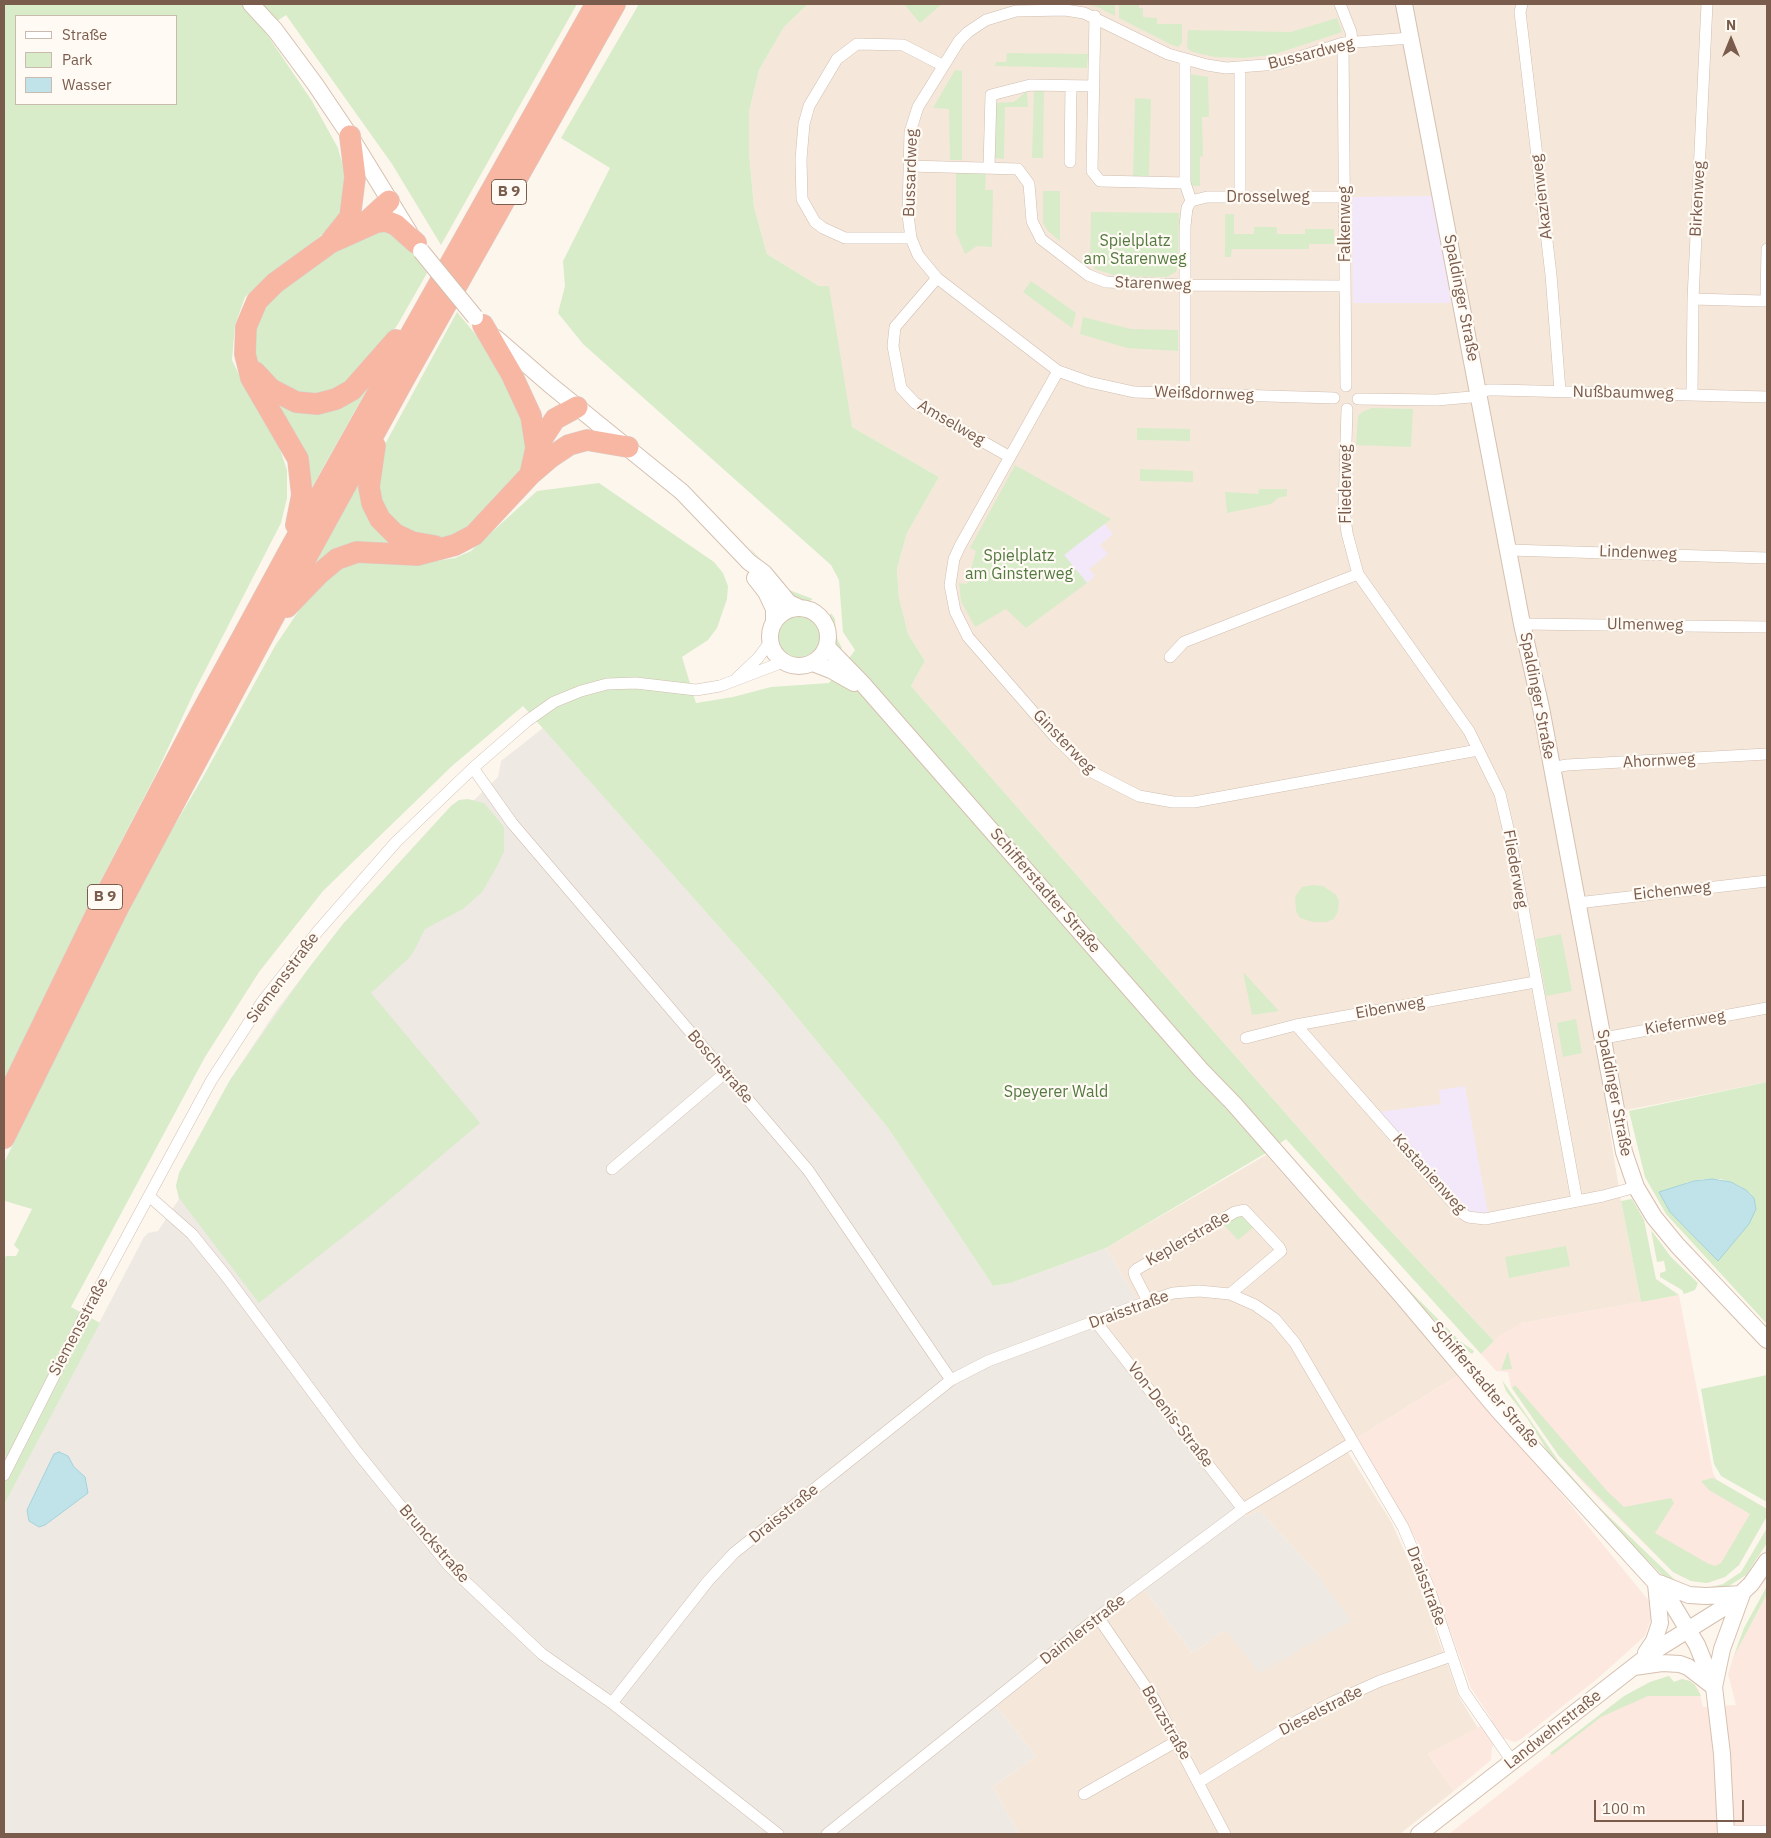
<!DOCTYPE html>
<meta charset="utf-8">
<style>
body{margin:0}
#map{position:relative;width:1771px;height:1838px;overflow:hidden;background:#fdf6ec;font-family:"IBM Plex Sans",sans-serif}
canvas{display:block}
.frame{position:absolute;inset:0;border:5px solid #7a5c4d;pointer-events:none}
.legend{position:absolute;left:15px;top:15px;width:162px;height:90px;box-sizing:border-box;background:#fffaf3;border:1px solid #cabbb1;margin:0;padding:6px 9px;list-style:none;font-size:15px;color:#7a5c4d}
.legend li{display:flex;align-items:center;gap:10px;height:25px}
.legend b{width:25px;border:1px solid #cabbb1}
.north{position:absolute;left:1706px;top:15px;width:50px;height:50px;-webkit-text-stroke:4px #fffaf3;paint-order:stroke;rotate:0deg;font-size:14px;font-weight:700;line-height:20px;text-align:center;color:#7a5c4d}
.north::after{content:'';display:block;margin:auto;width:18px;height:22px;background:#7a5c4d;clip-path:polygon(50% 0,100% 100%,50% 72%,0 100%)}
.scale{position:absolute;left:1594px;top:1800px;width:150px;height:22px;box-sizing:border-box;border:2px solid #7a5c4d;border-top:0;padding-left:6px;font-size:15px;line-height:18px;white-space:nowrap;color:#7a5c4d;-webkit-text-stroke:4px #fffaf3;paint-order:stroke}
</style>
<div id="map">
<canvas width="1771" height="1838"></canvas>
<div class="frame"></div>
<ul class="legend">
<li><b style="height:6px;background:#fff"></b>Straße</li>
<li><b style="height:14px;background:#d8ecc9"></b>Park</li>
<li><b style="height:14px;background:#bfe3e8"></b>Wasser</li>
</ul>
<div class="north">N</div>
<div class="scale">100 m</div>
</div>
<script>
const c = document.querySelector('canvas').getContext('2d');
c.lineJoin = 'round';
function fillPath(path, color) { c.fillStyle = color; c.fill(path, 'evenodd'); }
const shape = rows => new Path2D(rows.map(r => 'M' + r).join(''));
function strokePath(path, color, width, dash) { c.strokeStyle = color; c.lineWidth = width; c.lineCap = dash ? 'butt' : 'round'; c.setLineDash(dash || []); c.stroke(path); }
function label(font, color, halo, rows, align = 'center') {
  c.font = font + ' "IBM Plex Sans",sans-serif'; c.lineWidth = 4.5; c.setLineDash([]); c.textBaseline = 'middle'; c.strokeStyle = halo; c.fillStyle = color; for (const [text, x, y, turn = 0] of rows) {
    c.save(); c.translate(x, y); c.rotate((+turn || 0) * Math.PI / 180); c.textAlign = isNaN(turn) ? turn : align; if (halo) c.strokeText(text, 0, 0); c.fillText(text, 0, 0); c.restore();
  }
}
fillPath(shape([
 [808,4,1767,4,1767,1082,1607,1114,1621,1201,1641,1302,1522,1323,1494,1341,1359,1197,911,686,925,661,908,634,899,598,897,569,907,533,939,477,852,427,819,286,767,254,754,207,749,152,749,112,759,70,784,27],
 [1266,1155,1459,1375,1344,1446,1392,1523,1420,1587,1459,1697,1478,1728,1428,1754,1454,1791,1400,1834,1019,1834,993,1787,1036,1756,996,1706,1144,1589,1192,1653,1226,1630,1350,1621,1315,1571,1259,1510,1247,1517,1090,1318,1137,1300,1106,1248]
]), '#f5e8da');
fillPath(shape([
 [1679,1295,1713,1473,1717,1480,1767,1509,1767,1516,1739,1565,1725,1577,1707,1583,1691,1581,1673,1572,1587,1487,1559,1456,1511,1387,1508,1372,1496,1371,1481,1354,1500,1335,1522,1323],
 [1459,1375,1547,1476,1649,1601,1651,1618,1645,1636,1597,1679,1521,1739,1515,1742,1503,1738,1492,1747,1491,1760,1454,1791,1428,1754,1492,1720,1471,1688,1420,1547,1357,1438],
 [1767,1594,1767,1834,1449,1834,1611,1706,1650,1682,1669,1676,1674,1682,1682,1679,1690,1681,1699,1690,1703,1707,1736,1705,1728,1674,1733,1658]
]), '#fde8e0');
fillPath(shape([
 [543,728,768,982,888,1128,993,1286,1011,1283,1106,1248,1137,1300,1090,1318,1247,1517,1259,1510,1315,1571,1351,1621,1259,1673,1226,1630,1192,1653,1144,1589,996,1706,1036,1756,993,1787,1019,1834,4,1834,4,1505,144,1237,148,1233,158,1231,179,1199,176,1186,179,1173,230,1080,276,1011,343,924,451,806,459,800,474,800,498,777,501,761]
]), '#efe9e4');
fillPath(shape([
 [1432,196,1451,303,1353,303,1352,197],
 [1104,523,1113,534,1100,545,1108,554,1089,569,1095,576,1087,583,1064,555],
 [1465,1086,1488,1213,1473,1214,1466,1209,1378,1112,1441,1104,1439,1090]
]), '#f3e8fa');
fillPath(shape([
 [4,4,577,4,441,245,392,164,286,15,264,30,312,101,338,148,349,188,344,211,330,228,245,297,235,325,232,360,246,390,275,434,287,470,287,498,281,523,195,690,156,774,96,890,4,1080],
 [16,16,176,16,176,104,16,104],
 [639,4,808,4,784,27,759,70,749,112,749,152,754,207,767,254,819,286,829,286,852,427,939,477,907,533,897,569,899,598,908,634,925,661,911,686,1359,1197,1494,1341,1481,1354,1286,1139,1279,1144,1393,1274,1460,1341,1474,1351,1472,1354,1460,1346,1382,1266,1276,1147,1106,1248,1011,1283,993,1286,888,1128,768,982,523,706,452,766,323,891,259,972,205,1057,71,1307,100,1323,4,1505,4,1260,6,1256,16,1256,19,1250,14,1245,32,1209,5,1201,4,1203,4,1163,74,1015,157,855,203,777,275,646,304,603,335,568,361,559,416,564,455,558,471,551,537,491,599,483,714,562,723,573,728,586,727,599,717,628,708,640,682,657,696,703,733,697,771,687,829,683,839,670,843,658,850,657,855,650,843,632,839,580,831,565,583,344,558,313,565,286,563,261,610,168,561,138],
 [904,4,942,4,920,23],
 [1087,4,1115,4,1115,16,1100,8],
 [1139,4,1139,8,1143,8,1143,17,1157,18,1157,24,1182,24,1182,43,1178,47,1170,44,1119,18,1119,5],
 [1337,18,1342,32,1272,55,1244,58,1215,57,1193,52,1188,49,1187,45,1188,30,1291,32],
 [1007,53,1088,54,1087,68,995,66,996,62,1006,62],
 [955,70,962,71,962,160,950,160,949,109,933,108],
 [1189,74,1208,77,1209,117,1202,117,1203,156,1200,157,1200,186,1192,186,1189,180],
 [1034,90,1044,90,1043,158,1032,158],
 [1027,91,1028,107,1005,107,1004,159,994,158,994,103,1014,102],
 [1135,98,1151,99,1149,178,1133,178],
 [956,173,986,174,985,190,993,190,992,247,977,246,965,254,956,233],
 [1043,191,1060,191,1060,241,1048,231,1043,223],
 [1091,212,1179,213,1178,264,1176,272,1167,277,1117,276,1095,269,1090,259],
 [1225,214,1234,214,1234,234,1254,234,1254,227,1277,227,1277,234,1305,234,1305,229,1334,229,1334,244,1309,244,1309,249,1232,249,1231,257,1225,257],
 [382,225,411,250,427,273,398,324,364,372,336,394,289,394,259,366,253,347,260,307,321,262,360,236],
 [1031,281,1076,313,1072,328,1023,292],
 [457,312,481,341,528,423,523,469,466,530,434,541,396,529,375,491,383,448],
 [1083,317,1131,329,1178,330,1178,351,1127,348,1080,334],
 [255,376,290,404,374,377,307,496],
 [1372,408,1413,409,1411,447,1356,445,1358,416,1362,412],
 [1137,428,1190,429,1190,441,1137,440],
 [1015,465,1111,519,1064,555,1087,583,1026,628,1006,609,975,627,961,601,959,583,967,584,976,551,970,548],
 [1140,469,1193,471,1193,482,1140,481],
 [365,470,399,542,306,578],
 [1259,489,1287,489,1287,496,1278,498,1271,504,1227,513,1225,492,1258,494],
 [749,547,789,590,813,599,806,603,786,595],
 '775 636a23 23 0 1 1 46 0a23 23 0 1 1-46 0Z',
 [831,613,835,619,836,636,842,648,838,654,833,645,829,618],
 [468,799,484,803,504,827,504,852,495,870,482,892,463,909,425,929,414,951,408,959,371,993,480,1123,376,1211,259,1303,179,1198,176,1186,179,1173,230,1080,308,969,343,924,451,806,459,800],
 [1313,885,1323,886,1336,895,1339,901,1338,911,1334,919,1326,922,1313,922,1300,918,1296,911,1295,897,1302,887],
 [1561,934,1572,991,1546,996,1536,939],
 [1243,972,1279,1011,1252,1015],
 [1576,1019,1582,1053,1563,1057,1557,1023],
 [1767,1082,1767,1324,1666,1214,1645,1177,1629,1111],
 [1703,1179,1721,1179,1740,1186,1751,1194,1756,1209,1685,1183],
 [1632,1199,1644,1220,1656,1279,1679,1295,1641,1302,1621,1201],
 [1237,1215,1245,1216,1255,1226,1238,1240,1224,1225],
 [1651,1230,1671,1257,1698,1283,1695,1290,1684,1294,1682,1290,1660,1277,1660,1273,1666,1271,1664,1261,1657,1262],
 [1566,1246,1570,1266,1509,1278,1505,1257],
 [1508,1351,1512,1369,1501,1370],
 [1767,1375,1767,1502,1721,1476,1714,1464,1701,1389],
 [1502,1380,1560,1463,1597,1505,1677,1582,1667,1579,1660,1573,1608,1520,1551,1457,1527,1418,1506,1391],
 [1515,1385,1607,1491,1624,1507,1671,1498,1674,1503,1655,1533,1707,1563,1715,1566,1721,1563,1750,1514,1709,1490,1701,1481,1712,1478,1717,1480,1767,1509,1767,1516,1739,1565,1725,1577,1707,1583,1691,1581,1673,1572,1559,1456,1512,1388],
 [1767,1528,1767,1543,1746,1575,1724,1589,1708,1588,1723,1584,1741,1572],
 [1767,1586,1767,1594,1733,1658,1744,1628],
 [1669,1676,1674,1682,1682,1679,1690,1681,1695,1685,1701,1696,1648,1696,1601,1717,1552,1755,1550,1753,1624,1696,1650,1682]
]), '#d8ecc9');
const water = shape([
 [1712,1179,1731,1182,1746,1190,1754,1198,1756,1209,1749,1224,1718,1261,1670,1212,1659,1192,1694,1181,1712,1179],
 [59,1452,68,1456,74,1467,85,1477,88,1493,45,1525,39,1527,29,1521,27,1510,54,1454,59,1452]
]);
fillPath(water, '#bfe3e8');
strokePath(water, '#a5d3da', 1);
const street = shape([
 [1340,4,1351,32,1352,42],
 [1522,4,1520,12,1551,275,1560,391],
 [1095,16,1092,171,1100,181,1185,183],
 [1343,43,1346,386],
 [1185,60,1185,183,1191,201],
 [1240,68,1240,197],
 [1070,162,1071,86],
 [909,166,1018,169,1029,184,1032,221,1041,239,1088,275,1106,282,1185,285,1345,286],
 [989,167,991,95,1030,85,1094,86],
 [911,238,845,238,823,228,815,222,802,199,801,159,804,124,809,106,837,59,857,44,903,45,942,65],
 [937,278,895,327,893,346,901,388,915,403,1010,457],
 [1693,299,1763,301,1766,298,1767,249],
 [1058,371,960,546,954,559,950,585,955,611,968,637,1055,737,1090,771,1139,796,1173,802,1194,802,1478,750],
 [1185,394,1185,226,1187,208,1191,201,1207,197,1345,197],
 [1692,394,1693,299,1707,4],
 [1334,398,1134,392,1089,382,1058,371,937,278,918,255,911,238,908,215,910,132,918,107,959,41,968,32,986,20,1016,11,1065,10,1084,13,1168,54,1207,65,1226,68,1278,64,1343,43,1411,38],
 [1358,399,1437,400,1471,397,1488,390,1497,390,1767,397],
 [1347,409,1344,509,1347,533,1358,574,1469,731,1500,794,1510,837,1577,1201],
 [1509,550,1767,558],
 [1522,624,1767,627],
 [1170,657,1184,642,1358,574],
 [737,678,758,658,770,642],
 [473,768,512,823,808,1170,951,1380],
 [1551,768,1567,765,1767,754],
 [1577,903,1767,881],
 [1296,1025,1462,1213,1468,1217,1485,1219,1603,1196,1636,1187],
 [1246,1038,1296,1025,1535,982],
 [1604,1038,1767,1008],
 [612,1169,725,1073],
 [149,1196,192,1234,226,1276,357,1452,449,1566,542,1654,612,1703,778,1834],
 [1148,1301,1135,1276,1134,1272,1137,1269,1235,1212,1244,1210,1279,1247,1281,1251,1230,1294],
 [1096,1322,1243,1509],
 [4,1475,91,1303,211,1081,262,1002,318,931,396,842,473,768,527,721,554,702,581,691,607,684,636,683,696,690,720,686,783,662],
 [1098,1617,1154,1699,1225,1834],
 [612,1703,708,1581,734,1553,951,1380,988,1361,1141,1304,1173,1293,1199,1291,1230,1294,1255,1305,1275,1319,1295,1343,1403,1527,1429,1588,1464,1692,1512,1761],
 [1199,1782,1299,1720,1331,1703,1380,1681,1451,1656],
 [1084,1794,1177,1741],
 [1726,1831,1767,1831],
 [827,1834,1098,1617,1243,1509,1352,1443]
]);
const secondary = shape([
 [251,4,275,30,315,84,350,136,409,232],
 [1404,4,1522,624,1541,708,1624,1152,1636,1187,1654,1217,1677,1245,1767,1340],
 [496,338,549,384,682,492,749,562,764,573,789,603,800,608],
 [755,578,766,592,774,609,774,622],
 '770 637a29 29 0 1 1 58 0a29 29 0 1 1-58 0Z',
 [827,647,862,683,1201,1070,1234,1104,1402,1296,1498,1410,1667,1595,1697,1645,1714,1687,1722,1754,1726,1834],
 [813,663,831,670,854,683],
 [1659,1583,1689,1595,1706,1596,1742,1594],
 [1646,1653,1654,1641,1660,1623,1656,1584],
 [1634,1667,1662,1663,1680,1664,1688,1667,1714,1687],
 [1714,1687,1722,1649,1742,1594],
 [1419,1834,1654,1651,1731,1603,1751,1584,1767,1561]
]);
const highway = shape([
 [363,225,389,201],
 [331,241,350,217,355,177,350,136],
 [483,325,512,375,531,416,536,448,530,475],
 [255,372,271,389,296,402,317,404,336,399,352,390,396,340],
 [375,446,369,487,372,503,380,519,395,534,412,542,435,546],
 [536,448,555,419,577,407],
 [296,525,302,495,298,459,251,378,245,354,246,327,257,301,275,283,330,243,377,222,386,221,396,225,416,243],
 [287,607,319,574,337,559,357,552,417,555,455,545,474,535,530,475,551,457,569,445,587,440,628,447],
 [4,1104,102,902,194,726,293,544,596,4],
 [4,1138,118,908,268,627,403,381,615,4]
]);
strokePath(street, '#d1beb0', 12);
strokePath(secondary, '#d6c0b0', 18);
strokePath(highway, '#dad1cd', 22);
strokePath(street, '#fff', 11);
strokePath(secondary, '#fff', 16);
strokePath(highway, '#f7b7a3', 21);
const secondaryBridge = shape([
 [421,251,475,317]
]);
strokePath(secondaryBridge, '#d6c0b0', 18, []);
strokePath(secondaryBridge, '#fff', 16);
for (const [x, y, w] of [
 [509,192,35],
 [105,897,35]
]) { const box = new Path2D(); box.roundRect(x - w / 2, y - 12.5, w, 25, 4); c.fillStyle = '#fffaf3'; c.fill(box); strokePath(box, '#7a5c4d', 1); }
label('bold 15px', '#7a5c4d', null, [
 ["B 9",509,192],
 ["B 9",105,897]
]);
label('16px', '#7a5c4d', '#fffaf3', [
 ["Bussardweg",1311,54,-14],
 ["Bussardweg",911,173,-88],
 ["Drosselweg",1268,197],
 ["Akazienweg",1542,197,-97],
 ["Birkenweg",1698,199,-87],
 ["Falkenweg",1345,224,-90],
 ["Starenweg",1153,284,2],
 ["Spaldinger Straße",1461,298,79],
 ["Nußbaumweg",1623,393,1],
 ["Weißdornweg",1204,394,2],
 ["Amselweg",951,423,30],
 ["Fliederweg",1346,484,-90],
 ["Lindenweg",1638,553,2],
 ["Ulmenweg",1645,625,1],
 ["Spaldinger Straße",1537,696,79],
 ["Ginsterweg",1064,742,46],
 ["Ahornweg",1659,761,-3],
 ["Fliederweg",1515,869,80],
 ["Schifferstadter Straße",1045,891,49],
 ["Eichenweg",1672,891,-6],
 ["Siemensstraße",283,978,-53],
 ["Eibenweg",1390,1008,-10],
 ["Kiefernweg",1685,1023,-10],
 ["Boschstraße",720,1067,49],
 ["Spaldinger Straße",1614,1093,79],
 ["Kastanienweg",1429,1174,48],
 ["Keplerstraße",1188,1239,-30],
 ["Draisstraße",1129,1310,-20],
 ["Siemensstraße",79,1327,-62],
 ["Schifferstadter Straße",1485,1385,50],
 ["Von-Denis-Straße",1170,1415,52],
 ["Draisstraße",784,1514,-39],
 ["Brunckstraße",434,1544,49],
 ["Draisstraße",1426,1586,69],
 ["Daimlerstraße",1083,1630,-38],
 ["Dieselstraße",1321,1711,-27],
 ["Benzstraße",1166,1723,60],
 ["Landwehrstraße",1553,1730,-38]
]);
label('16px', '#537a41', '#fffaf3', [
 ["Spielplatz",1135,241],
 ["am Starenweg",1135,259],
 ["Spielplatz",1019,556],
 ["am Ginsterweg",1019,574],
 ["Speyerer Wald",1056,1092]
]);
</script>
